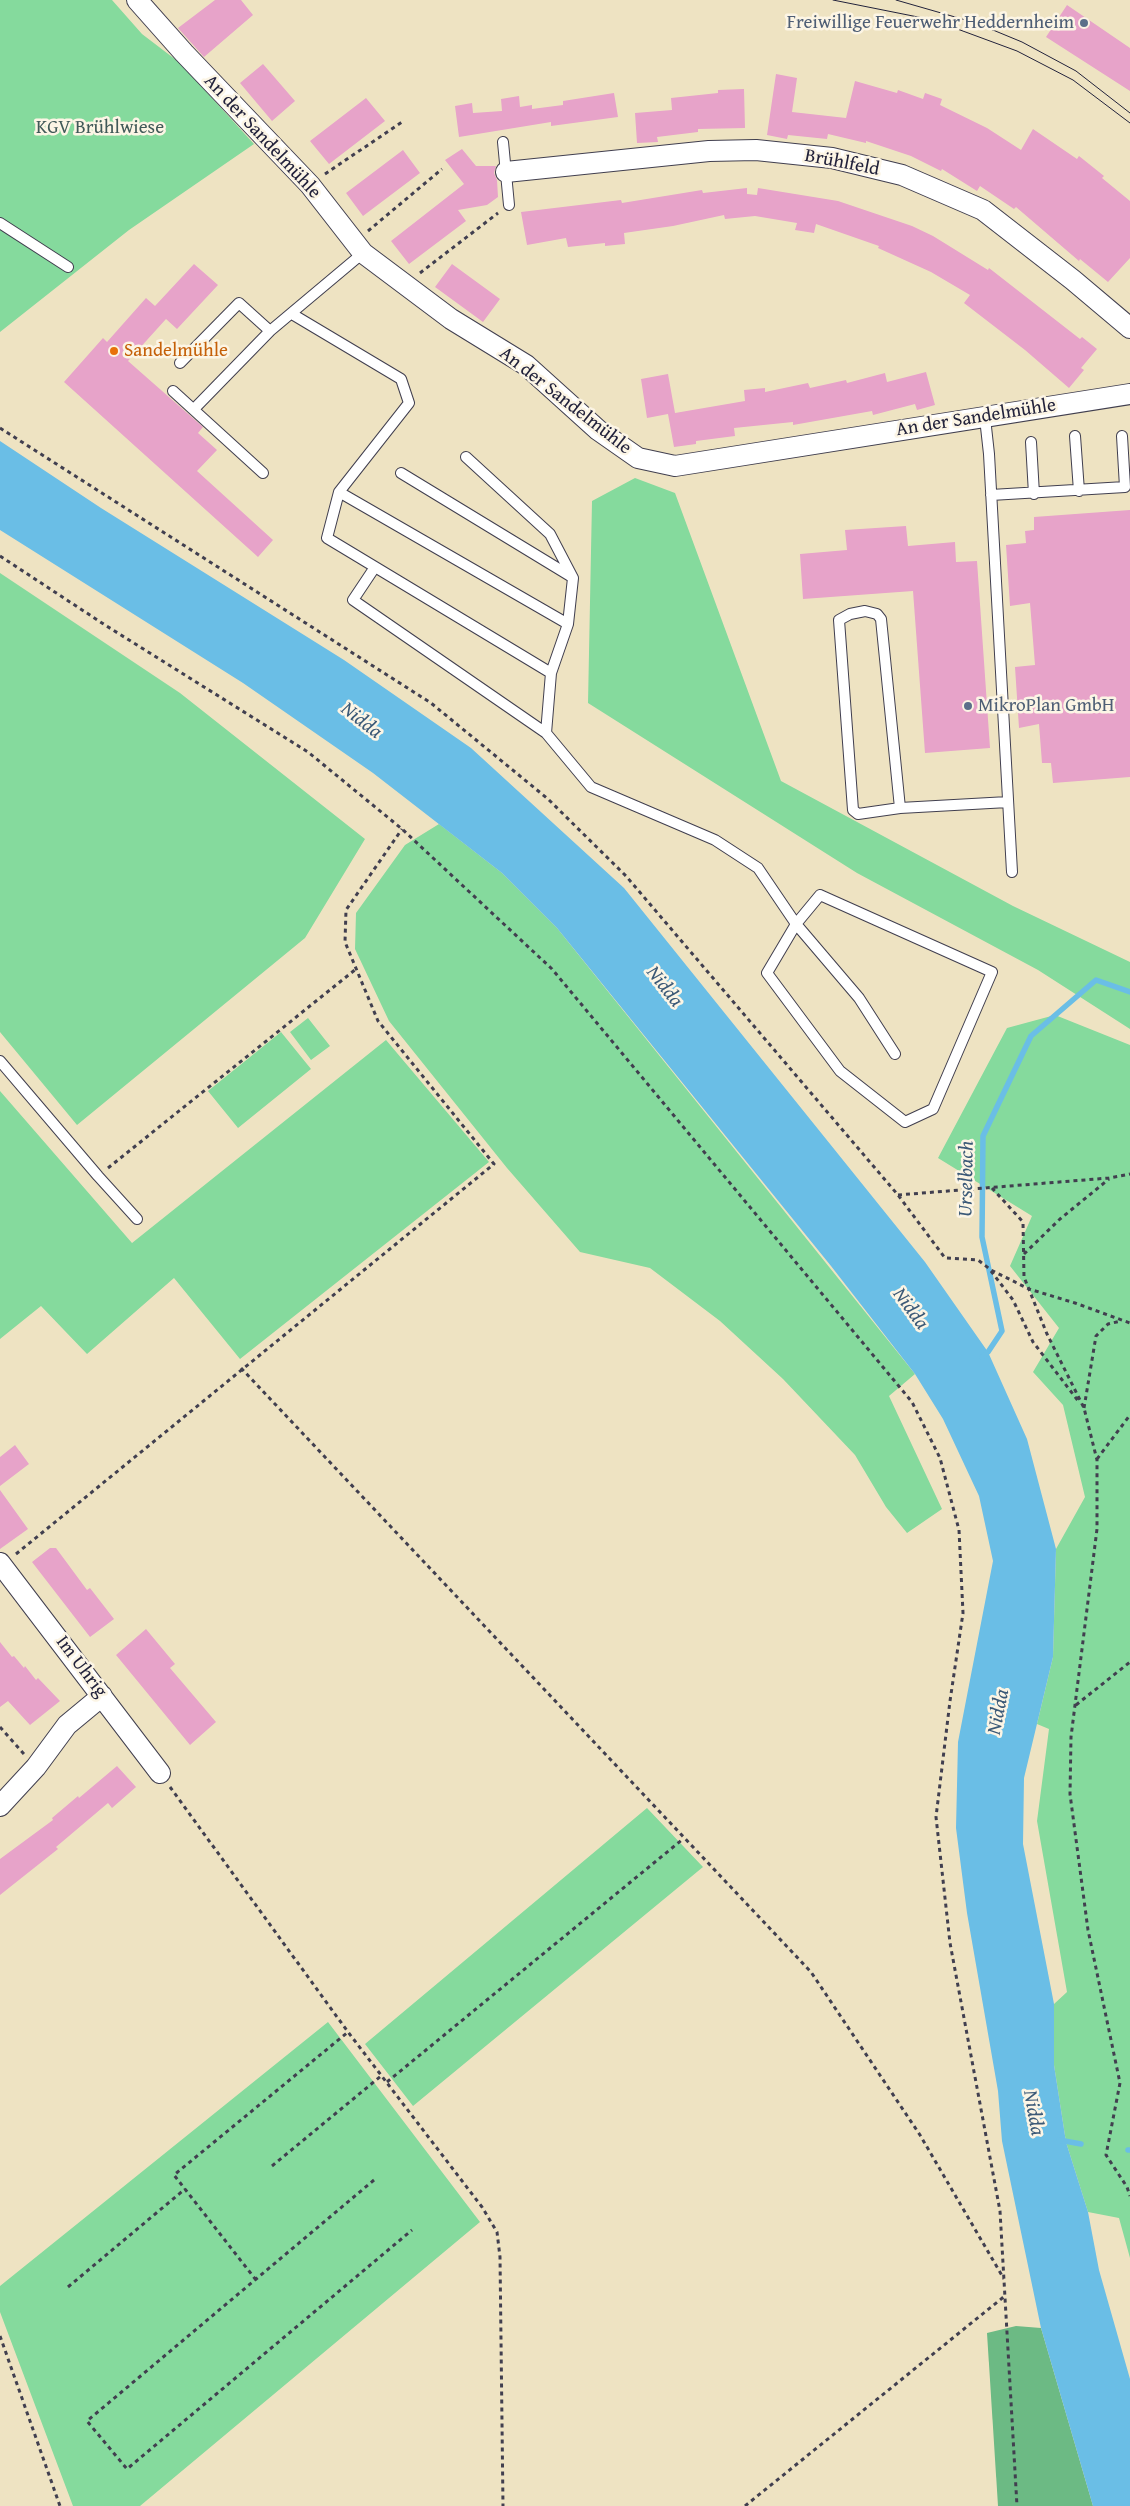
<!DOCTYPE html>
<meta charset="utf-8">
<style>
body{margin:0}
canvas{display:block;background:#eee3c2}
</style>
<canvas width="1130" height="2506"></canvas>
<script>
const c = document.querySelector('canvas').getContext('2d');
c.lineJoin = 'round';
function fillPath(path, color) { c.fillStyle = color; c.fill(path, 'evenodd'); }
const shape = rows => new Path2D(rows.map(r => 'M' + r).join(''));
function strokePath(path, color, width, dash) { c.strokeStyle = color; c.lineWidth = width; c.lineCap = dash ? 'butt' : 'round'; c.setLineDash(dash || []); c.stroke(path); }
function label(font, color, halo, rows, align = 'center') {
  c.font = font + ' "Gentium Book Plus",serif'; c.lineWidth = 5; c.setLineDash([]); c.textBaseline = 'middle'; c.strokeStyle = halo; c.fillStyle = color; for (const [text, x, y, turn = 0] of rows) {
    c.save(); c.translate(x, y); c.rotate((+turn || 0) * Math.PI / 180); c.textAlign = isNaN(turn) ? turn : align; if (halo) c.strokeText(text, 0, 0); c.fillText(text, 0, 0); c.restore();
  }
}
fillPath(shape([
 [0,0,112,0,142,34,180,63,254,144,129,230,0,332],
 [635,478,675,493,781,781,1013,906,1130,962,1130,1029,1038,970,857,873,588,703,592,501],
 [0,573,180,693,365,839,305,938,77,1125,0,1032],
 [439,824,502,873,557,928,915,1374,889,1396,942,1509,907,1533,886,1507,855,1455,783,1379,720,1321,650,1268,580,1252,507,1168,389,1021,355,949,356,913,405,845],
 [1055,1015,1130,1045,1130,2258,1119,2218,1088,2212,1066,2142,1054,2065,1054,2004,1067,1992,1037,1821,1049,1729,1037,1724,1053,1657,1056,1549,1085,1497,1063,1405,1033,1372,1059,1328,1010,1266,1032,1216,938,1158,1007,1028],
 [308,1018,330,1046,311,1060,290,1032],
 [281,1032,311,1069,238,1128,208,1091],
 [386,1040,489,1162,240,1359,174,1278,87,1354,41,1306,0,1339,0,1091,132,1243],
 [647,1808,703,1867,413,2106,365,2044],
 [328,2022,480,2222,140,2506,73,2506,0,2312,0,2286]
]), '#85da9d');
fillPath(shape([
 [1016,2326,1041,2328,1093,2506,998,2506,987,2333]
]), '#6cba84');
fillPath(shape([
 [0,441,101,508,344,660,471,748,624,888,925,1262,988,1352,1027,1439,1056,1549,1053,1657,1024,1778,1023,1844,1054,2004,1054,2065,1066,2142,1088,2212,1099,2270,1130,2379,1130,2506,1093,2506,1041,2328,1002,2141,998,2091,967,1913,956,1828,958,1742,993,1561,979,1496,943,1419,915,1374,831,1266,557,928,502,873,373,773,243,683,0,530]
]), '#6abee6');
strokePath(shape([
 [982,1357,988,1352,1002,1331,982,1237,983,1136,1031,1036,1096,980,1130,992],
 [1059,2140,1081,2144],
 [1128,2150,1130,2150]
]), '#6abee6', 5.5);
fillPath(shape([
 [215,0,241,0,253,15,204,57,178,28],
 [1067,5,1130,48,1130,91,1046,37],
 [263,64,295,101,272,121,240,83],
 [776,74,797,78,792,112,846,118,855,81,897,93,898,90,923,99,925,93,942,99,940,105,987,128,1021,150,1033,129,1077,159,1079,156,1104,176,1102,178,1130,201,1130,258,1108,282,1080,259,1079,261,1016,207,1014,209,980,186,977,191,942,169,941,171,911,156,866,141,866,143,828,134,827,139,788,135,787,139,767,135],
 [744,89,745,128,698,129,698,132,657,137,658,142,637,143,635,113,672,110,671,98,718,93,718,90],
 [614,93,618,117,551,126,551,122,459,137,455,106,472,103,473,113,502,111,501,99,519,96,520,107,532,105,532,109,563,105,563,101],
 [366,98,385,121,329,164,310,141],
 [462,149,476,166,496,166,494,173,497,180,498,197,487,205,458,210,466,221,409,264,391,241,464,184,445,160],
 [403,150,420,173,363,216,346,193],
 [747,188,747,194,757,195,758,188,838,201,912,226,933,236,988,270,989,268,1080,339,1082,337,1097,349,1081,368,1084,370,1069,388,1025,350,964,303,970,295,931,272,878,248,879,246,816,224,814,233,795,230,797,223,755,216,725,219,724,215,673,226,624,233,625,244,605,246,605,243,568,247,566,238,527,245,521,212,621,200,622,203,702,190,703,193],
 [194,264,218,285,177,329,166,319,128,361,203,427,198,433,217,450,197,471,273,540,258,557,64,382,103,338,107,342,146,298,155,306],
 [452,264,500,299,483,322,435,287],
 [926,372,935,405,917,410,915,404,873,415,872,411,793,425,793,422,734,428,735,436,696,441,696,444,674,447,668,414,647,418,641,379,668,374,675,413,745,401,744,390,765,388,765,392,808,383,810,388,846,380,847,383,885,373,887,382],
 [1130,510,1130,777,1053,783,1051,763,1042,763,1039,724,1019,728,1015,667,1035,665,1030,603,1010,606,1006,545,1026,543,1025,531,1034,530,1034,517],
 [906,526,908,546,955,542,956,562,977,561,990,748,925,753,913,591,803,599,800,554,847,550,845,530],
 [15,1445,29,1464,0,1486,0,1457],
 [0,1490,28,1529,0,1549],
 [50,1548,56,1548,87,1590,90,1588,114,1619,90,1637,32,1562],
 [146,1629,175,1664,170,1668,216,1722,190,1745,116,1655],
 [0,1642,12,1657,14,1656,24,1668,25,1666,36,1680,38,1678,60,1701,30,1725,8,1701,0,1707],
 [117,1766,136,1787,112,1808,108,1803,56,1847,58,1849,0,1895,0,1859,53,1820,52,1818,78,1796,79,1798]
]), '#e7a3c9');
const service = shape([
 [503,142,509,205],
 [0,223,68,267],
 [292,314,401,379,409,403,339,492,327,538,551,673,546,733,591,787,715,840,758,868,796,924,859,998,895,1054],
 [180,363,239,303,270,331],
 [173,391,263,473],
 [194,409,270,331,363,253],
 [985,418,989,454,1012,872],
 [1075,436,1079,491],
 [1031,442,1034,494],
 [466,457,550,534,573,578,568,624,551,673],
 [401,473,572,577],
 [339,492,568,624],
 [991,495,1125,487,1122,436],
 [375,567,353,600,546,733],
 [900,808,881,619,877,614,865,611,850,614,839,620,853,810,858,814,900,808,1008,802],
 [820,895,992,972,933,1109,905,1122,840,1071,767,973,796,924,820,895],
 [0,1061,98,1176,137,1219]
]);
const minor = shape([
 [137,0,184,53,310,185,363,253,451,319,526,365,598,430,638,458,675,466,1130,394],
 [506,172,709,151,756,150,832,158,902,175,983,210,1073,280,1130,328],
 [0,1563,160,1773],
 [0,1806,36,1767,67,1725,102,1696]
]);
strokePath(service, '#413f4f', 12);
strokePath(minor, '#413f4f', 22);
strokePath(shape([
 [325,174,402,122],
 [368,231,442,169],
 [420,273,498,213],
 [0,428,431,703,548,799,626,876,898,1195,945,1258,978,1260,991,1270,1029,1289,1075,1303,1130,1323],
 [0,556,105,625,308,752,402,829,552,969,912,1402,940,1458,959,1530,963,1613,950,1701,936,1817,950,1943,1000,2211,1017,2506],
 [108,1168,356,969],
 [992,1188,1023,1222,1024,1277,1047,1334,1084,1408,1097,1460,1097,1529,1071,1737,1070,1794,1088,1930,1120,2083,1106,2155,1127,2187,1130,2196],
 [898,1195,1109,1178,1130,1174],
 [1024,1254,1060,1219,1109,1179],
 [991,1271,1013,1300,1033,1342,1079,1402],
 [241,1368,811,1972,920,2135,1004,2279],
 [1084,1408,1096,1336,1108,1324,1121,1321],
 [1097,1459,1130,1415],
 [16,1554,494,1164,378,1021,345,942,346,910,402,829],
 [1076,1705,1130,1662],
 [0,1727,24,1754],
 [170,1787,348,2032,482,2207,497,2232,500,2257,503,2506],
 [387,2082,683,1839],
 [272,2166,381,2076],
 [374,2180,87,2421,127,2469,412,2230],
 [256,2280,174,2175,348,2032],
 [68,2287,185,2189],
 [0,2336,60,2506],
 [745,2506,1006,2295]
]), '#413f4f', 3, [4, 4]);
strokePath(service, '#fff', 10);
strokePath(minor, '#fff', 20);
strokePath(shape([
 [833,0,933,20,1017,51,1073,80,1130,123],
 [896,0,976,23,1022,42,1076,71,1130,113]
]), '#22223b', 1);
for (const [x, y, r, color] of [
 [1084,23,5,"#5c6f8a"],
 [114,351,5,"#e8710a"],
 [968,706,5,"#5c6f8a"]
]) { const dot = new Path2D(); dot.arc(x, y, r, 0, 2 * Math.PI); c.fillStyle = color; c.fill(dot); strokePath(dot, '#fcf5e5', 2); }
label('19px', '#4e5e75', '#fcf5e5', [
 ["Freiwillige Feuerwehr Heddernheim",1074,23],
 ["MikroPlan GmbH",978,706,"left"]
], 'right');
label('19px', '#405958', '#fcf5e5', [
 ["KGV Brühlwiese",100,128]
]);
label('19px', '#22223b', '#fcf5e5', [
 ["An der Sandelmühle",262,137,47],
 ["Brühlfeld",842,163,11],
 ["An der Sandelmühle",565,401,38],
 ["An der Sandelmühle",976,418,-9],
 ["Im Uhrig",81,1667,53]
]);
label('19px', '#c56008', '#fcf5e5', [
 ["Sandelmühle",124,351]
], 'left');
label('italic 20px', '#3b5977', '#fcf5e5', [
 ["Nidda",361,721,38],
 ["Nidda",664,987,52],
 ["Urselbach",967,1179,-89],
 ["Nidda",910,1309,54],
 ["Nidda",999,1712,-79],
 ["Nidda",1033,2113,80]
]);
</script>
